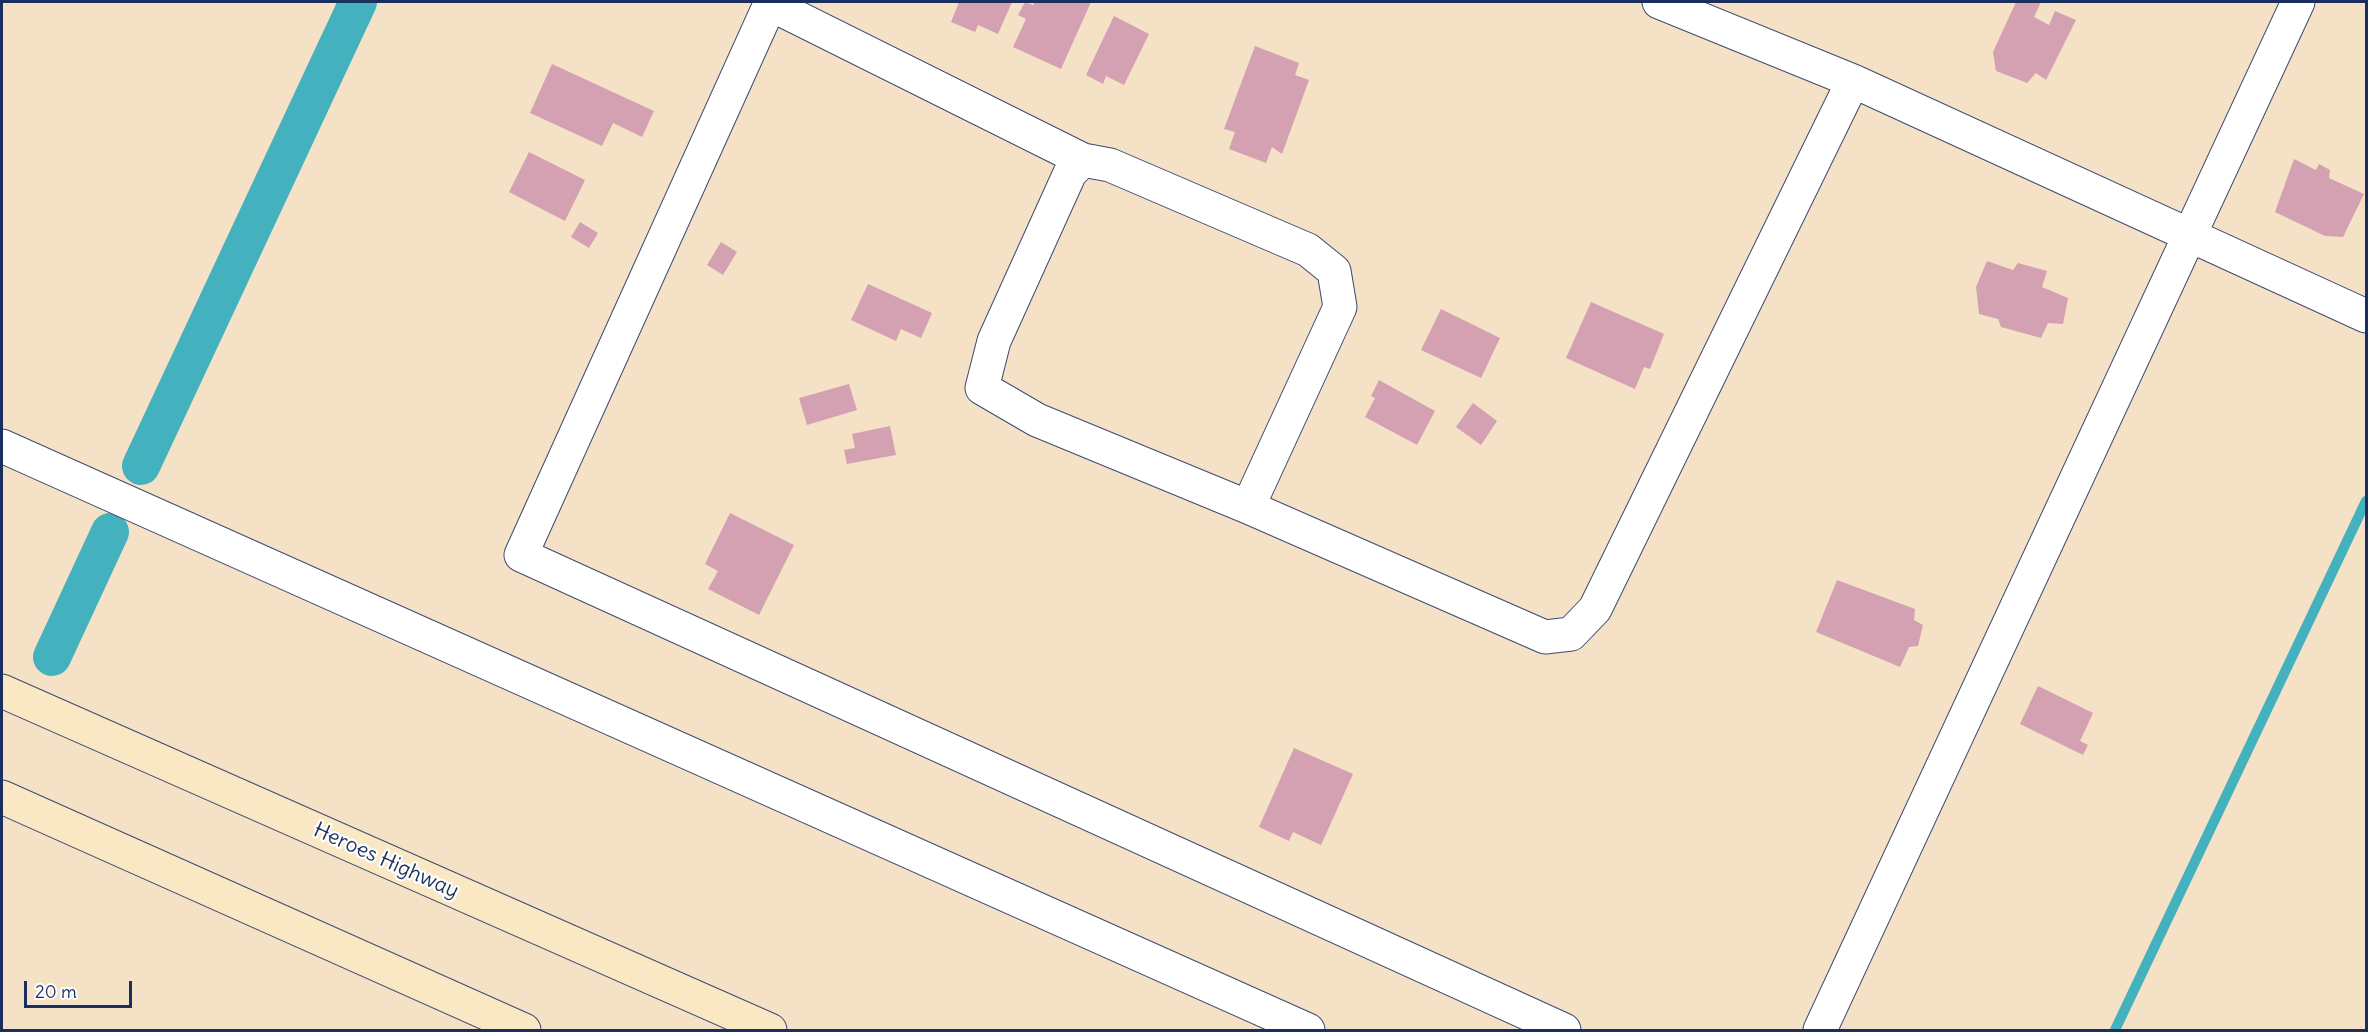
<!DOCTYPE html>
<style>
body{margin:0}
#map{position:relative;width:2368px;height:1032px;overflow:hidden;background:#f5e1c6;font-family:Delius,sans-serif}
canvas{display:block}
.frame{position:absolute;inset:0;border:3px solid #1b2f5e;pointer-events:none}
.scale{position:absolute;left:24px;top:981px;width:108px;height:27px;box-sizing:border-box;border:3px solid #1b2f5e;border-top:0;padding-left:8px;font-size:18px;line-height:21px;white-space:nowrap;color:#1b2f5e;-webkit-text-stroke:4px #fff;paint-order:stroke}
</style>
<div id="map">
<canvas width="2368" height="1032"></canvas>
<div class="frame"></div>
<div class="scale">20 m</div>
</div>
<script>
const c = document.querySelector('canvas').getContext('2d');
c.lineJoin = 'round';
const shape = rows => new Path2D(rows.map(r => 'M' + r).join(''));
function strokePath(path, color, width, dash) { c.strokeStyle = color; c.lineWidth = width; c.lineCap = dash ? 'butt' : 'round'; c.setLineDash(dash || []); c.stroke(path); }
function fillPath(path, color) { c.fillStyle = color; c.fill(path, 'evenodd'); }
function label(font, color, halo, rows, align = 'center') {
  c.font = font + ' Delius,sans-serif'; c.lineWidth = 4.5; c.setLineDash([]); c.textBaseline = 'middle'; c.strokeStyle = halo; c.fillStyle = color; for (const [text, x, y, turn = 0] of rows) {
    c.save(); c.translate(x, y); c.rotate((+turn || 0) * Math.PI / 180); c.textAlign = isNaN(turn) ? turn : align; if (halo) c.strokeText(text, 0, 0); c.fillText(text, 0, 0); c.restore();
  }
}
strokePath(shape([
 [2115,1030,2366,501]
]), '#43b2be', 10);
strokePath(shape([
 [141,466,358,2],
 [52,657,110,532]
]), '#43b2be', 38);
fillPath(shape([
 [959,2,1012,2,998,34,978,25,975,32,951,22],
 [1025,2,1033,5,1035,2,1091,2,1061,69,1013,47,1026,19,1018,15],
 [2016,2,2041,2,2034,17,2049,25,2055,11,2076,20,2046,80,2036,73,2027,83,1996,71,1993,52],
 [1114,16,1149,34,1124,85,1106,76,1103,84,1086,75],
 [1255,46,1299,63,1295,75,1309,80,1282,154,1272,147,1266,163,1229,149,1235,132,1224,129],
 [552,64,654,111,642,137,613,123,602,146,530,113],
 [529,152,585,180,565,221,509,192],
 [2294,159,2316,170,2319,164,2330,170,2329,178,2364,194,2343,237,2325,236,2275,212],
 [580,222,598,233,589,248,571,237],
 [721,242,737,252,723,275,707,265],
 [1987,261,2013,270,2018,263,2047,271,2042,287,2068,298,2063,324,2048,323,2041,338,2001,327,1998,319,1979,314,1976,287],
 [868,284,932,313,921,338,901,329,896,341,851,320],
 [1591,302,1664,334,1650,369,1644,367,1635,389,1566,358],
 [1441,309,1500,338,1481,378,1421,350],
 [1379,380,1435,411,1417,445,1365,417,1375,398,1371,396],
 [849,384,857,410,807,425,799,398],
 [1473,403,1497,421,1481,445,1456,427],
 [890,426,896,455,847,464,844,450,855,448,852,434],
 [730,513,794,545,759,615,708,589,718,571,705,564],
 [1837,580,1915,609,1914,620,1923,625,1918,646,1909,647,1900,667,1816,632],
 [2038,686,2093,713,2080,741,2088,745,2083,755,2020,724],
 [1294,748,1353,774,1321,845,1293,832,1289,841,1259,827]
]), '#d3a1b1');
const street = shape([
 [771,2,521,555,1564,1030],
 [1659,2,1853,81,2366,316],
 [770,4,1083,160],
 [2,446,1308,1030],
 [1248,507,1340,307,1334,271,1308,250,1110,165,1083,160,1070,173,994,341,982,388,1037,420,1248,507,1545,637,1571,634,1595,609,1853,81],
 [1820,1030,2298,2]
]);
const secondary = shape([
 [2,691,770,1030],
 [2,797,524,1030]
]);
strokePath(street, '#3c4a6e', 35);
strokePath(secondary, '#3c4a6e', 35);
strokePath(street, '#fff', 33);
strokePath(secondary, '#fae7c3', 33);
label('21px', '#1b2f5e', '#fff', [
 ["Heroes Highway",386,861,24]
]);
</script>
